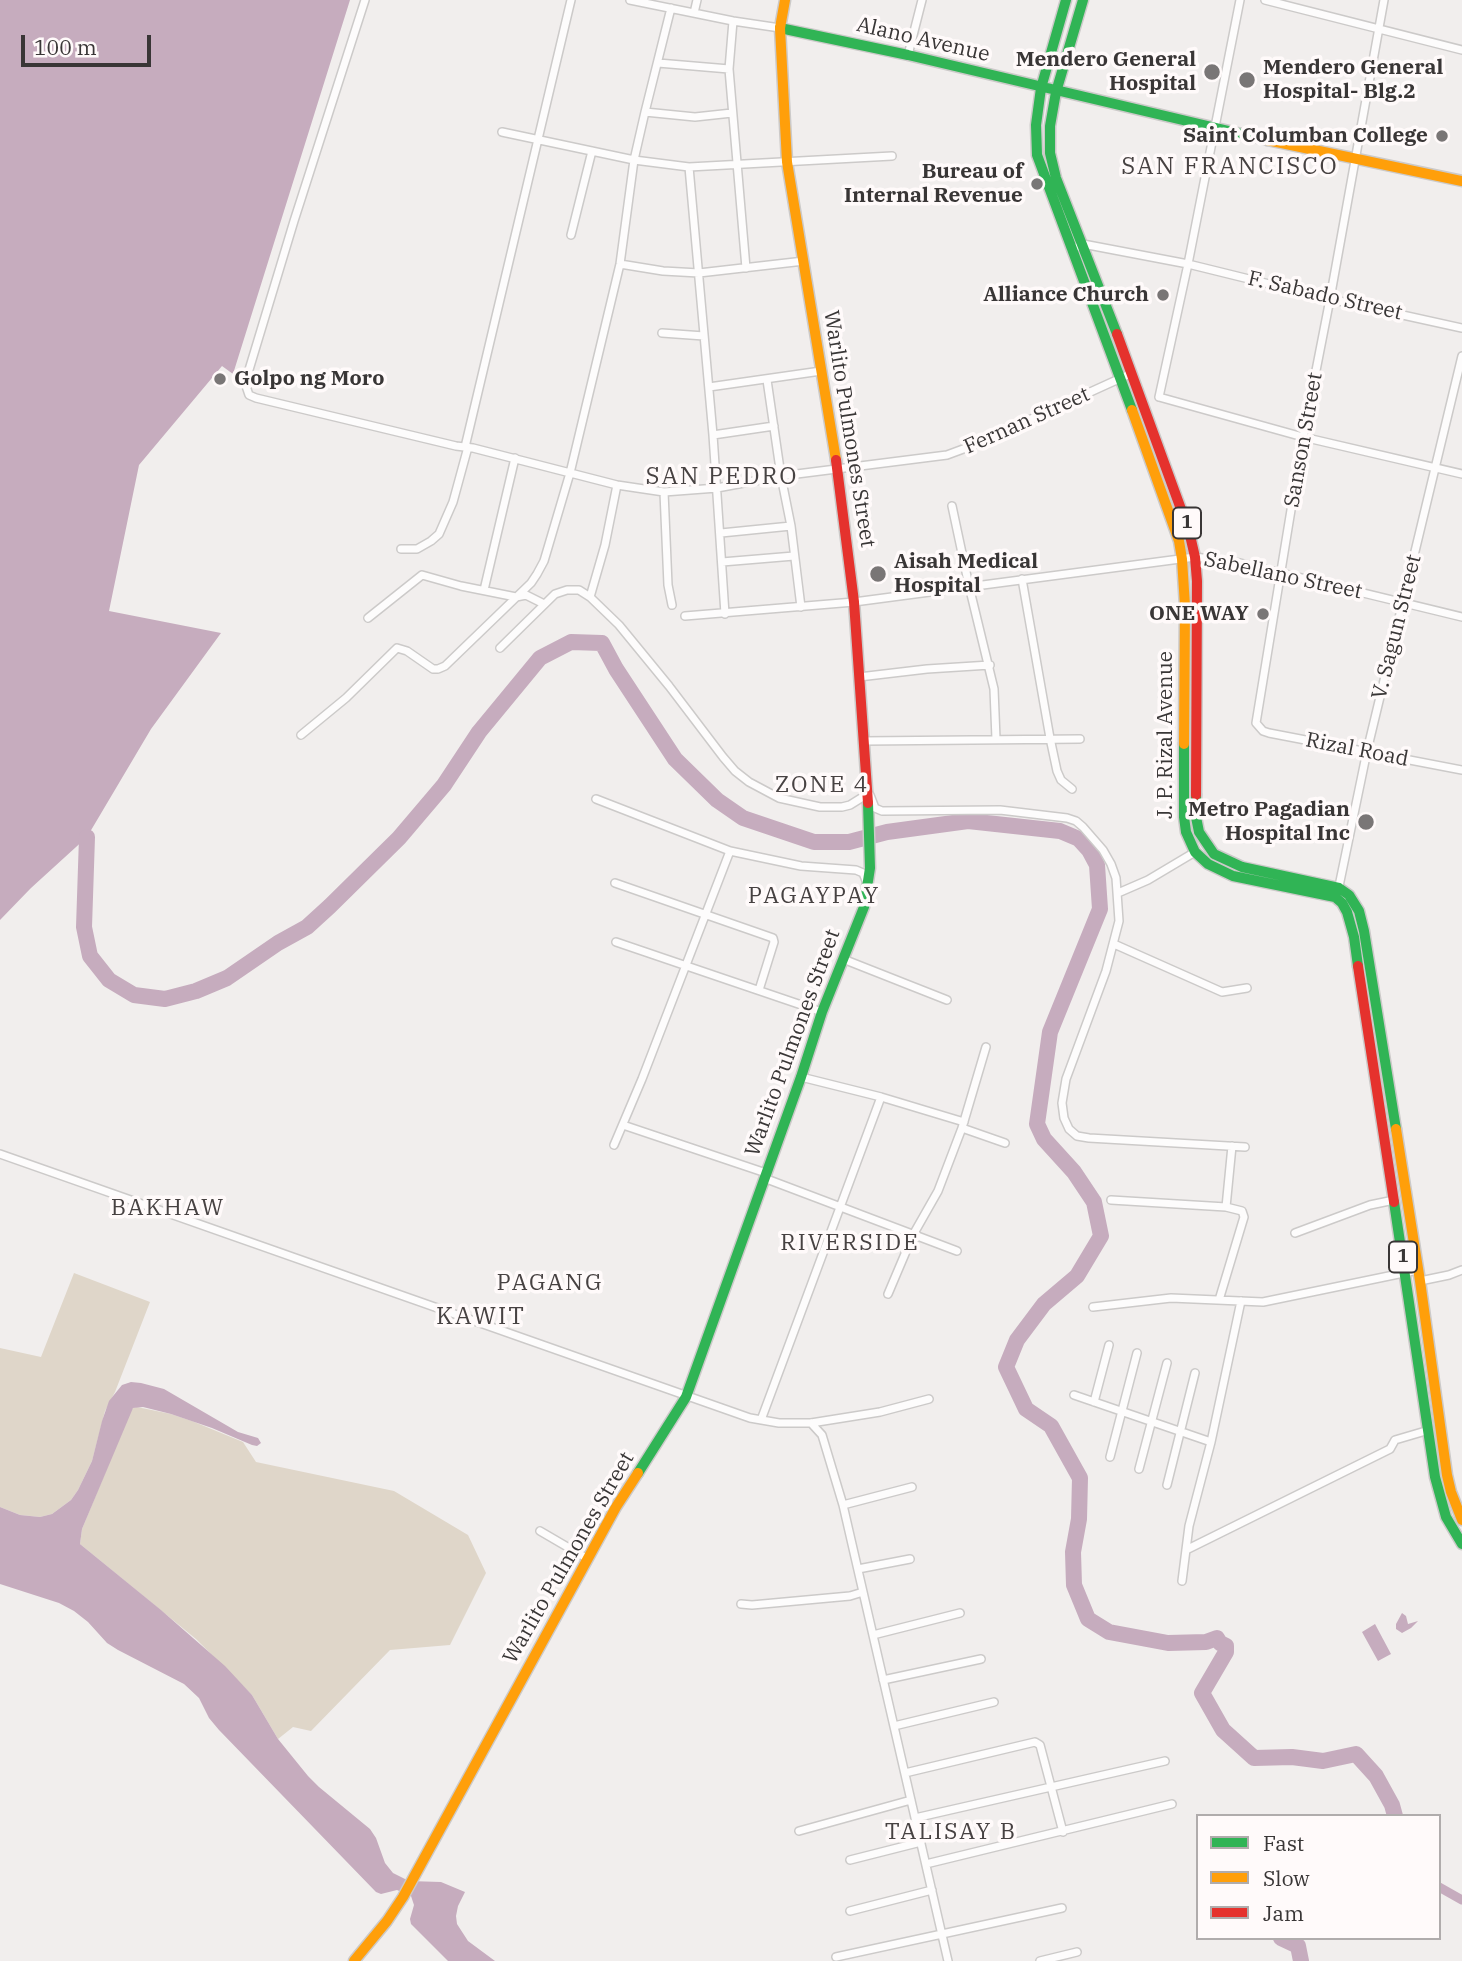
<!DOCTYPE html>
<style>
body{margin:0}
#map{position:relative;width:1462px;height:1961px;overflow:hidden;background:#f1eeed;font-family:"IBM Plex Serif",serif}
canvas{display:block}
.legend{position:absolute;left:1196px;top:1814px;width:245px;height:126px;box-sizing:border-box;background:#fffafa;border:2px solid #b0acac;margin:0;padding:9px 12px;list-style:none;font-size:21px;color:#393636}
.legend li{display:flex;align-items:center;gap:14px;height:35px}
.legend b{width:35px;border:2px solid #b0acac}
.scale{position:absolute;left:21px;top:35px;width:130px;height:32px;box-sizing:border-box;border:4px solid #393636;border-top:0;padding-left:9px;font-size:21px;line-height:24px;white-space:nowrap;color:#393636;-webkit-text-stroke:5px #fffafa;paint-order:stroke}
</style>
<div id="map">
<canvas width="1462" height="1961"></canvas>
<ul class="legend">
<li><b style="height:9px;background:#30b455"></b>Fast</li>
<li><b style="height:9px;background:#ff9f0a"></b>Slow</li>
<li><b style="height:9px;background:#e5322d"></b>Jam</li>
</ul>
<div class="scale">100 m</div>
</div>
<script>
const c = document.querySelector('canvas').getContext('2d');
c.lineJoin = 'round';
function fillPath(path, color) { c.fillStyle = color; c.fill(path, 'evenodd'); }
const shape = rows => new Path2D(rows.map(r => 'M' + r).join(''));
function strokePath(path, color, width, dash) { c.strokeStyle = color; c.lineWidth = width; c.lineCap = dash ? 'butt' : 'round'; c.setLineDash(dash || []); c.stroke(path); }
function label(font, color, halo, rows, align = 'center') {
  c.font = font + ' "IBM Plex Serif",serif'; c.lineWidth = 7; c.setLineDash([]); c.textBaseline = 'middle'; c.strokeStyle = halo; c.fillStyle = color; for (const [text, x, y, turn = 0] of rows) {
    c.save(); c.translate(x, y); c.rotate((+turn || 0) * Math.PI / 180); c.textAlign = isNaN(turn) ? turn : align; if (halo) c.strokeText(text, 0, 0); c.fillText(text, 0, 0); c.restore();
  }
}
fillPath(shape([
 [74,1273,150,1302,115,1392,105,1411,92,1461,78,1490,71,1500,52,1514,40,1517,20,1515,0,1507,0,1348,41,1357],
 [137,1407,171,1414,192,1421,243,1442,256,1462,394,1491,468,1535,486,1573,450,1645,390,1650,311,1731,293,1727,278,1739,252,1695,196,1639,80,1544,82,1529,130,1412,133,1408]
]), '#dfd6c9');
fillPath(shape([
 [0,0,350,0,233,374,222,366,139,465,109,611,221,633,151,729,87,837,31,888,0,920],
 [131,1382,141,1383,164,1389,238,1432,258,1438,261,1443,257,1446,252,1445,212,1428,171,1414,143,1407,133,1408,82,1529,80,1544,161,1610,225,1666,252,1695,278,1739,308,1776,319,1787,370,1829,376,1838,385,1863,393,1873,409,1881,441,1882,465,1892,458,1906,456,1916,457,1924,468,1941,495,1961,448,1961,411,1924,410,1919,414,1905,411,1896,397,1890,381,1894,376,1892,219,1730,209,1718,199,1698,184,1684,118,1650,107,1643,88,1622,74,1611,59,1603,0,1584,0,1507,20,1515,40,1517,52,1514,71,1500,78,1490,92,1461,102,1421,109,1401,122,1385],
 [1402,1613,1406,1616,1408,1624,1418,1621,1411,1628,1402,1633,1396,1629,1396,1624],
 [1375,1624,1391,1654,1378,1661,1362,1632]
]), '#c6acbe');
strokePath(shape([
 [1439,1887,1462,1900]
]), '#c6acbe', 9);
strokePath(shape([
 [87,837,84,927,90,956,109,980,134,995,165,999,196,991,227,978,278,943,307,927,330,906,399,838,444,785,479,732,540,658,571,642,602,643,616,669,675,759,717,800,743,818,814,842,849,842,887,832,968,821,1060,831,1079,839,1089,850,1097,865,1100,909,1050,1032,1037,1124,1044,1139,1074,1172,1094,1202,1101,1236,1077,1276,1044,1304,1017,1340,1006,1367,1026,1409,1051,1426,1080,1478,1079,1519,1073,1552,1074,1585,1088,1619,1109,1632,1168,1643,1206,1642,1217,1638,1220,1643,1226,1646,1226,1652,1202,1693,1223,1730,1254,1758,1292,1757,1323,1761,1356,1754,1376,1776,1392,1805,1395,1816],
 [1281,1938,1298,1946,1301,1961]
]), '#c6acbe', 16);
const street = shape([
 [365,0,294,221,245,383,249,395,256,398,456,446,473,448,617,485,664,492,717,488,781,476,947,455,974,445,1132,373],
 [630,0,733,21,780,28],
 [1265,0,1462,50],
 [1384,0,1330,299,1303,437,1256,723,1263,731,1269,733,1462,770],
 [694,13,697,0],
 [733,21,729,69,746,268],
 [908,55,922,0],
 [658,63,729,69],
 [645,112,695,117,732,113],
 [502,132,634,160,689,167,892,156],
 [689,167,713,435,725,614],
 [571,235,592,151],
 [1071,250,1083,244,1188,264,1330,299,1462,328],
 [620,264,663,271,699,273,804,261],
 [662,333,704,336],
 [767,380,781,476,791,526,801,607],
 [709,387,821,371],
 [1159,397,1188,264,1240,0],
 [1159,397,1303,437,1462,474],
 [713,435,774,426],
 [465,447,571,0],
 [664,492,668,585,672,605],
 [952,506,969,586,994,689,996,739],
 [721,533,791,526],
 [401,549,417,549,431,541,439,534,453,502,468,447],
 [722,562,794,556],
 [1022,579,1050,738,1057,771,1061,780,1072,789],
 [484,590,515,458],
 [590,597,605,545,617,485],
 [685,616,854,602,1195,557,1240,563,1462,617],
 [368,618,422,575,461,586,516,597,526,595,544,604],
 [500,648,555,594,567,590,579,590,590,597,619,625,669,686,723,757,735,771,749,782,779,798,820,807,842,807,850,805,866,795],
 [859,677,927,669,990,665],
 [301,735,346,698,397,648,407,651,433,669,438,669,445,666,531,583,537,574,544,561,570,473,620,264,634,160,645,112,671,8],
 [864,741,1080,739],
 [870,795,875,808,882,811,1000,810,1067,818,1076,821,1083,827,1103,850,1111,864,1116,878,1119,921,1106,971,1066,1079,1062,1103,1064,1118,1069,1129,1077,1136,1089,1138,1245,1147],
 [596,799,730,851,801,866,856,870,863,873,867,883],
 [615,883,773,938,774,942,759,990],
 [1338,891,1367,751,1462,356],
 [1118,893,1148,880,1195,852],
 [616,942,822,1012],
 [1114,944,1222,992,1247,988],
 [843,959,947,1000],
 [801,1077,881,1097,964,1122],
 [623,1125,766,1173],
 [962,1128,1005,1143],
 [614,1145,642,1079,730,851],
 [0,1154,750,1418,779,1423,811,1423,880,1412,929,1399],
 [764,1178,957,1251],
 [1111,1200,1226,1207,1242,1211,1244,1217,1219,1300],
 [1226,1207,1232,1146],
 [1295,1233,1370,1205,1394,1200],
 [1420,1281,1449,1275,1462,1270],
 [888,1294,913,1235,938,1191,962,1128,986,1047],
 [1093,1307,1171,1298,1263,1302,1418,1270],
 [1074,1395,1211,1442],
 [1094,1402,1109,1345],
 [761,1420,881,1097],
 [811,1423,822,1435,843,1505,948,1961],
 [1110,1457,1137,1353],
 [1139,1469,1167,1363],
 [1167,1485,1195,1373],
 [843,1505,912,1487],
 [540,1531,588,1559],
 [1186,1550,1390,1449,1395,1440,1429,1430],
 [858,1569,910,1559],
 [1182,1581,1189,1526,1211,1442,1241,1301],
 [741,1604,752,1605,850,1596,863,1592],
 [873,1635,960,1613],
 [883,1680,981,1659],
 [894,1726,994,1702],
 [905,1773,1035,1742,1040,1745,1063,1832],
 [915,1818,1165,1761],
 [799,1831,911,1800],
 [850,1860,921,1842],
 [926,1864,1172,1804],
 [850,1911,932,1890],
 [836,1957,1062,1908],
 [1040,1961,1077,1952]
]);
const fast = shape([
 [1066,0,1041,88,1036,125,1037,155,1132,410],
 [1083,0,1056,92,1050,126,1050,153,1056,178,1117,334],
 [780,28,908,55,1267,140],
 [1184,744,1184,817,1186,832,1195,852,1208,864,1233,876,1335,897,1342,903,1347,912,1354,937,1358,966],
 [1196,795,1196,817,1199,832,1214,854,1242,867,1339,888,1349,895,1359,911,1364,931,1396,1129],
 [1394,1202,1435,1477,1446,1517,1462,1544],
 [638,1473,686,1397,801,1077,822,1012,864,907,870,868,868,803]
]);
const slow = shape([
 [785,0,780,28,787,162,836,460],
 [1267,140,1462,181],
 [1132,410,1179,541,1182,559,1185,606,1184,744],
 [1396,1129,1420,1281,1447,1475,1451,1492,1462,1520],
 [354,1961,387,1921,403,1897,616,1507,638,1473]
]);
const jam = shape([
 [1117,334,1189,531,1195,557,1197,581,1196,795],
 [836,460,854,602,868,803],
 [1358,966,1394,1202]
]);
strokePath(street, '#cccac9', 10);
strokePath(fast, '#cccac9', 13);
strokePath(slow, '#cccac9', 13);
strokePath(jam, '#cccac9', 13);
strokePath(street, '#fdfcfc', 7);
strokePath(fast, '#30b455', 10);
strokePath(slow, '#ff9f0a', 10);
strokePath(jam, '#e5322d', 10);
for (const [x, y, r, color] of [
 [1212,72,9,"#797676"],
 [1247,80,9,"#797676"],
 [1442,136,7,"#797676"],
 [1037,184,7,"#797676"],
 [1163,295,7,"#797676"],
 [220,379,7,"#797676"],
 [878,574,9,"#797676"],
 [1263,614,7,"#797676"],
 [1366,822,9,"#797676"]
]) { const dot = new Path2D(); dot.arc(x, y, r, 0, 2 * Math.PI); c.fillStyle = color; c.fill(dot); strokePath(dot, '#fffafa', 2.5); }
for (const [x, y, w] of [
 [1187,523,28],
 [1403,1257,28]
]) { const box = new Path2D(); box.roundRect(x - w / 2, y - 15.5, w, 31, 5); c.fillStyle = '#fffafa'; c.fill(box); strokePath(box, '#393636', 2); }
label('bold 19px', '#393636', null, [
 ["1",1187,523],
 ["1",1403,1257]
]);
label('21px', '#393636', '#fffafa', [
 ["Alano Avenue",923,40,13],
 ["F. Sabado Street",1325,296,13],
 ["Fernan Street",1027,421,-24],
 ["Warlito Pulmones Street",849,429,81],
 ["Sanson Street",1304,440,-80],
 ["Sabellano Street",1283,576,12],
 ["V. Sagun Street",1397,627,-76],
 ["J. P. Rizal Avenue",1166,735,-90],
 ["Rizal Road",1357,750,11],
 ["Warlito Pulmones Street",793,1043,-70],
 ["Warlito Pulmones Street",569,1558,-60]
]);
label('bold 21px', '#393636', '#fffafa', [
 ["Mendero General",1196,60],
 ["Hospital",1196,84],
 ["Mendero General",1263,68,"left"],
 ["Hospital- Blg.2",1263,92,"left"],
 ["Saint Columban College",1428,136],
 ["Bureau of",1023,172],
 ["Internal Revenue",1023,196],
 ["Alliance Church",1149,295],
 ["Golpo ng Moro",234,379,"left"],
 ["Aisah Medical",894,562,"left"],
 ["Hospital",894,586,"left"],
 ["ONE WAY",1249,614],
 ["Metro Pagadian",1350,810],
 ["Hospital Inc",1350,834]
], 'right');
c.letterSpacing = '2px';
label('23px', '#474242', '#fffafa', [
 ["ZONE 4",822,785],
 ["PAGAYPAY",814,896],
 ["BAKHAW",168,1208],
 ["RIVERSIDE",850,1243],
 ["PAGANG",550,1283],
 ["TALISAY B",951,1832]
]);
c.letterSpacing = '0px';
c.letterSpacing = '2px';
label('24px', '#474242', '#fffafa', [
 ["SAN FRANCISCO",1230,167],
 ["SAN PEDRO",722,477],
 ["KAWIT",481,1317]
]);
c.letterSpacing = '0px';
</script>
